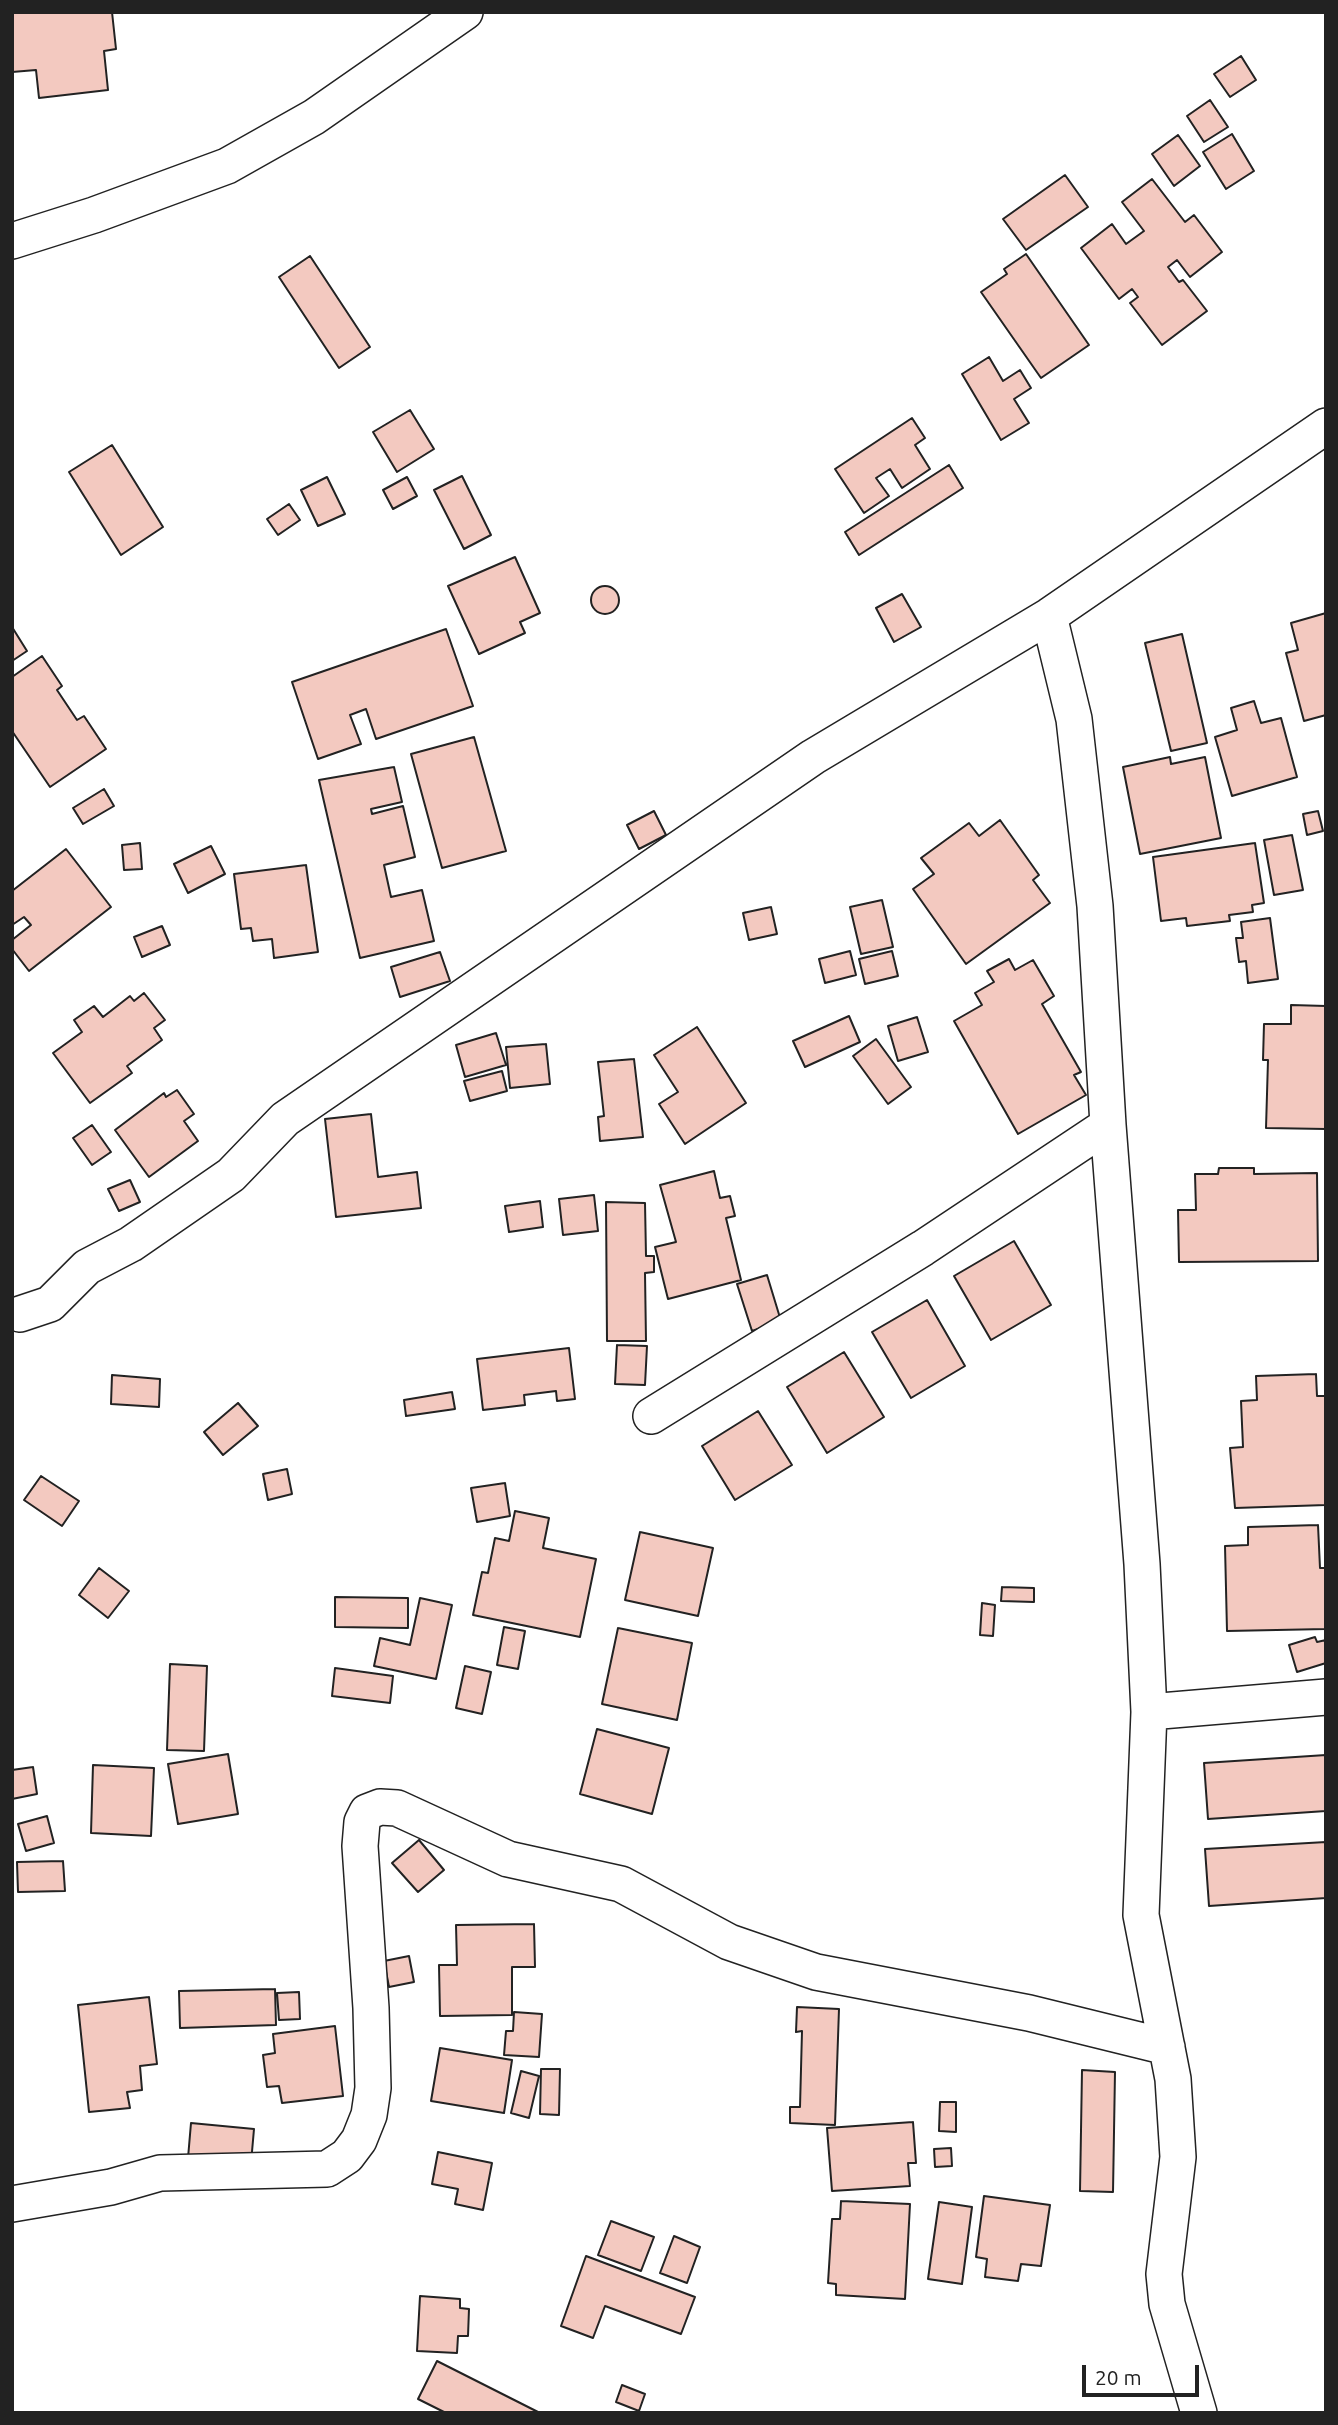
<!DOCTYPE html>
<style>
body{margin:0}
#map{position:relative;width:1338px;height:2425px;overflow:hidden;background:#fff;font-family:Ubuntu,sans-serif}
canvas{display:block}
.frame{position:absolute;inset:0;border:14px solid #222;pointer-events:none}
.scale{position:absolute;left:1082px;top:2365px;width:117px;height:32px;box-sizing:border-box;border:4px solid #222;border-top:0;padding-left:9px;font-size:21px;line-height:24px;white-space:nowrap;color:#222;-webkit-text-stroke:5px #fff;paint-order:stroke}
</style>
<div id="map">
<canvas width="1338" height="2425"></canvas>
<div class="frame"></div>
<div class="scale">20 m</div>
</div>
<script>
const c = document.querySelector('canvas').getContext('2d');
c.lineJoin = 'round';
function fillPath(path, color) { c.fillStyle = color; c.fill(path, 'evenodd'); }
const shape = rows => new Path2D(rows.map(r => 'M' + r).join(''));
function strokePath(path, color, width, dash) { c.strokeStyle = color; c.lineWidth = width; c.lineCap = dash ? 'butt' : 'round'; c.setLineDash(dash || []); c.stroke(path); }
const building = shape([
 [12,12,112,12,116,49,104,51,108,90,39,98,36,70,12,72,12,12],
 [1241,56,1256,80,1230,97,1214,74,1241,56],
 [1210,100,1228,127,1204,142,1187,116,1210,100],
 [1232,134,1254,171,1226,189,1203,152,1232,134],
 [1178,135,1200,166,1174,186,1152,154,1178,135],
 [1065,175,1088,207,1026,250,1003,219,1065,175],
 [1152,179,1185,222,1194,215,1222,252,1190,277,1177,260,1168,267,1179,282,1183,280,1207,311,1162,345,1130,303,1138,297,1132,289,1119,299,1081,248,1112,224,1126,244,1144,231,1122,202,1152,179],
 [1026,254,1089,345,1041,378,981,292,1007,274,1004,269,1026,254],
 [310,256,370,347,339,368,279,277,310,256],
 [989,357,1003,381,1020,370,1031,388,1014,399,1029,423,1001,440,962,374,989,357],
 [410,410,434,449,397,472,373,432,410,410],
 [912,418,925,438,915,445,930,469,902,488,890,469,876,478,889,496,864,513,835,469,912,418],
 [112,445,163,527,121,555,69,472,112,445],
 [949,465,963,488,859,555,845,532,949,465],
 [462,476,491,535,464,549,434,490,462,476],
 [327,477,345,514,318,526,301,490,327,477],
 [407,477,417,496,393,509,383,490,407,477],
 [289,504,300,520,278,535,267,519,289,504],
 [515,557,540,613,520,622,525,633,479,654,448,586,515,557],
 '591 600a14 14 0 1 1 28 0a14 14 0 1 1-28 0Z',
 [902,594,921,627,894,642,876,608,902,594],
 [1326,613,1326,715,1304,721,1286,653,1298,650,1291,623,1326,613],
 [12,627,27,651,12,661,12,627],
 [446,629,473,706,376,739,366,709,350,715,361,744,318,759,292,682,446,629],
 [1182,634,1207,743,1171,751,1145,643,1182,634],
 [42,656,62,686,57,690,77,720,84,716,106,749,50,787,12,731,12,677,42,656],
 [1254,701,1261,723,1281,718,1297,777,1232,796,1215,737,1237,730,1231,708,1254,701],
 [474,737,506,851,442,868,411,754,474,737],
 [1170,757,1171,764,1205,757,1221,838,1140,854,1123,767,1170,757],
 [394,767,402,802,371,809,372,814,403,806,415,857,384,865,391,897,422,890,434,941,360,958,319,780,394,767],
 [104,789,114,806,83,824,73,808,104,789],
 [654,811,666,835,639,849,627,825,654,811],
 [1318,811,1323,831,1307,835,1303,814,1318,811],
 [1000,820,1039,875,1033,880,1050,903,966,964,913,889,934,874,921,858,969,823,979,836,1000,820],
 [1292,835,1303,890,1274,895,1264,840,1292,835],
 [140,843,142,869,124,870,122,845,140,843],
 [1255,843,1264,903,1252,905,1253,912,1229,915,1230,921,1187,926,1186,918,1161,921,1153,857,1255,843],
 [211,846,225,874,188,893,174,864,211,846],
 [66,849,111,907,29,971,12,949,12,940,31,925,24,917,12,925,12,891,66,849],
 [306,865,318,952,274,958,272,939,253,941,251,928,241,929,234,874,306,865],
 [882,900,893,947,861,954,850,907,882,900],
 [771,907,777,934,749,940,743,913,771,907],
 [1270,918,1278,979,1248,983,1246,961,1239,962,1236,938,1243,938,1241,922,1270,918],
 [162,926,170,945,142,957,134,937,162,926],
 [850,951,856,975,825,983,819,959,850,951],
 [892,951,898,976,865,984,859,959,892,951],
 [440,952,450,981,400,997,391,967,440,952],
 [1009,959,1015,970,1033,960,1054,996,1042,1004,1081,1072,1074,1075,1086,1095,1018,1134,954,1021,982,1005,975,993,994,982,987,971,1009,959],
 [144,993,165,1020,154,1028,162,1040,127,1066,132,1073,90,1103,53,1053,82,1032,74,1020,94,1006,103,1017,130,996,134,1001,144,993],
 [1291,1005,1326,1006,1326,1129,1266,1128,1268,1060,1263,1060,1264,1024,1291,1024,1291,1005],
 [849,1016,860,1042,805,1067,793,1041,849,1016],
 [917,1017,928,1052,898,1061,888,1026,917,1017],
 [697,1027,746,1103,685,1144,659,1104,678,1092,654,1055,697,1027],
 [496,1033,506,1065,465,1077,456,1045,496,1033],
 [876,1039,911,1087,888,1104,853,1056,876,1039],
 [546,1044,550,1084,510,1088,506,1047,546,1044],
 [634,1059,643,1137,600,1141,598,1117,604,1116,598,1062,634,1059],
 [502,1071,507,1091,470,1101,464,1081,502,1071],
 [177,1090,194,1114,184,1121,198,1141,149,1177,115,1130,164,1093,166,1097,177,1090],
 [371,1114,378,1177,417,1172,421,1208,336,1217,325,1119,371,1114],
 [92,1125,111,1152,92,1165,73,1138,92,1125],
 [1219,1168,1254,1168,1254,1174,1317,1173,1318,1261,1179,1262,1178,1210,1196,1210,1195,1174,1218,1174,1219,1168],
 [714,1171,720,1198,730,1196,735,1216,726,1218,741,1280,668,1299,655,1247,676,1242,660,1185,714,1171],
 [130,1180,140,1202,119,1211,108,1189,130,1180],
 [594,1195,598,1231,563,1235,559,1199,594,1195],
 [540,1201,543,1227,509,1232,505,1206,540,1201],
 [606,1202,645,1203,646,1256,654,1256,654,1272,645,1273,646,1341,607,1341,606,1202],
 [1014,1241,1051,1305,991,1340,954,1276,1014,1241],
 [767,1275,781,1321,752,1331,737,1284,767,1275],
 [927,1300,965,1366,911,1398,872,1332,927,1300],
 [617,1345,647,1346,645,1385,615,1384,617,1345],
 [569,1348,575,1399,557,1401,556,1391,524,1395,525,1405,483,1410,477,1359,569,1348],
 [844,1352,884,1417,827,1453,787,1387,844,1352],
 [1316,1374,1317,1396,1326,1396,1326,1505,1235,1508,1230,1448,1243,1447,1241,1401,1257,1400,1256,1376,1316,1374],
 [112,1375,160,1379,159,1407,111,1404,112,1375],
 [452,1392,455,1409,406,1416,404,1400,452,1392],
 [238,1403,258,1426,223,1455,204,1432,238,1403],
 [758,1411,792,1465,735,1500,702,1446,758,1411],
 [287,1469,292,1494,268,1500,263,1474,287,1469],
 [41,1476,79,1501,62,1526,24,1500,41,1476],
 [505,1483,510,1516,477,1522,471,1488,505,1483],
 [515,1511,549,1518,543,1548,596,1559,580,1637,473,1615,482,1572,488,1573,495,1538,509,1541,515,1511],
 [1318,1525,1320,1568,1326,1568,1326,1629,1227,1631,1225,1546,1248,1545,1248,1527,1318,1525],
 [640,1532,713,1548,698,1616,625,1600,640,1532],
 [99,1568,129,1591,108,1618,79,1595,99,1568],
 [1002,1587,1034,1588,1034,1602,1001,1601,1002,1587],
 [335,1597,408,1598,408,1628,335,1627,335,1597],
 [420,1598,452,1605,436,1679,374,1666,380,1638,410,1645,420,1598],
 [982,1603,995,1605,993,1636,980,1635,982,1603],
 [504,1627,525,1631,518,1669,497,1665,504,1627],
 [618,1628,692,1643,677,1720,602,1704,618,1628],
 [1315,1637,1317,1642,1326,1640,1326,1663,1297,1672,1289,1645,1315,1637],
 [170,1664,207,1666,204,1751,167,1750,170,1664],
 [465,1666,491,1672,482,1714,456,1708,465,1666],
 [335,1668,393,1676,390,1703,332,1696,335,1668],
 [597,1729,669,1748,652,1814,580,1794,597,1729],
 [228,1754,238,1814,178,1824,168,1764,228,1754],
 [1326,1755,1326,1811,1208,1819,1204,1763,1326,1755],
 [93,1765,154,1768,151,1836,91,1833,93,1765],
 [33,1767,37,1794,12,1799,12,1770,33,1767],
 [47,1816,54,1843,26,1851,18,1824,47,1816],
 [419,1840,444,1870,418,1892,392,1863,419,1840],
 [1326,1842,1326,1898,1209,1906,1205,1849,1326,1842],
 [63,1861,65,1891,18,1892,17,1862,63,1861],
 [534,1924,535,1967,512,1967,512,2015,440,2016,439,1965,457,1965,456,1925,534,1924],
 [409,1956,414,1982,389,1987,384,1961,409,1956],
 [275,1989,276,2025,180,2028,179,1991,275,1989],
 [299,1992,300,2019,279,2020,277,1993,299,1992],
 [149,1997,157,2064,140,2066,142,2090,127,2092,130,2108,89,2112,78,2005,149,1997],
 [797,2007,839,2009,835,2125,790,2123,790,2107,800,2107,802,2031,796,2032,797,2007],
 [514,2012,542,2014,539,2057,504,2055,506,2031,513,2031,514,2012],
 [335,2026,343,2096,282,2103,279,2086,267,2087,263,2055,275,2053,273,2034,335,2026],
 [440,2048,512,2060,504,2113,431,2101,440,2048],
 [541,2069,560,2069,559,2115,540,2114,541,2069],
 [1082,2070,1115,2072,1113,2192,1080,2191,1082,2070],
 [521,2071,539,2076,529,2118,511,2113,521,2071],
 [940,2102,956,2102,956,2132,939,2131,940,2102],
 [913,2122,916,2163,908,2163,910,2186,832,2191,827,2128,913,2122],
 [191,2123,254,2129,251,2163,188,2158,191,2123],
 [951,2148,952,2166,935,2167,934,2149,951,2148],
 [438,2152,492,2163,483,2210,455,2204,458,2189,432,2184,438,2152],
 [984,2196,1050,2205,1041,2266,1021,2264,1018,2281,985,2277,987,2259,976,2257,984,2196],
 [841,2201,910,2204,905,2299,836,2295,836,2284,828,2283,832,2219,840,2219,841,2201],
 [939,2202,972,2207,962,2284,928,2279,939,2202],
 [611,2221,654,2237,641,2271,598,2255,611,2221],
 [674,2236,700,2247,687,2283,660,2273,674,2236],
 [586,2256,695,2297,681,2334,605,2306,593,2338,561,2326,586,2256],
 [420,2296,460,2299,460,2308,469,2309,468,2336,458,2336,457,2353,417,2351,420,2296],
 [437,2361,540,2413,446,2413,418,2399,437,2361],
 [622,2385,645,2394,639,2411,616,2402,622,2385]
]);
fillPath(building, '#f3c9c0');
strokePath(building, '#222', 2);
const street = shape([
 [12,241,94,215,227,166,314,117,465,12],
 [1049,616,1074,719,1095,906,1108,1125,1142,1564,1149,1712,1141,1915,1173,2079,1178,2157,1164,2274,1167,2304,1199,2413],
 [20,1314,50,1304,87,1267,131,1244,231,1175,285,1119,813,757,1049,616,1326,426],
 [651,1416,923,1248,1108,1125],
 [1149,1712,1326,1697],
 [12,2204,111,2187,160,2173,327,2169,347,2156,359,2140,369,2115,373,2088,371,2008,360,1846,362,1822,367,1812,380,1807,397,1808,508,1859,621,1884,729,1942,816,1972,1029,2013,1167,2047]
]);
strokePath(street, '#222', 38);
strokePath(street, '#fff', 35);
</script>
